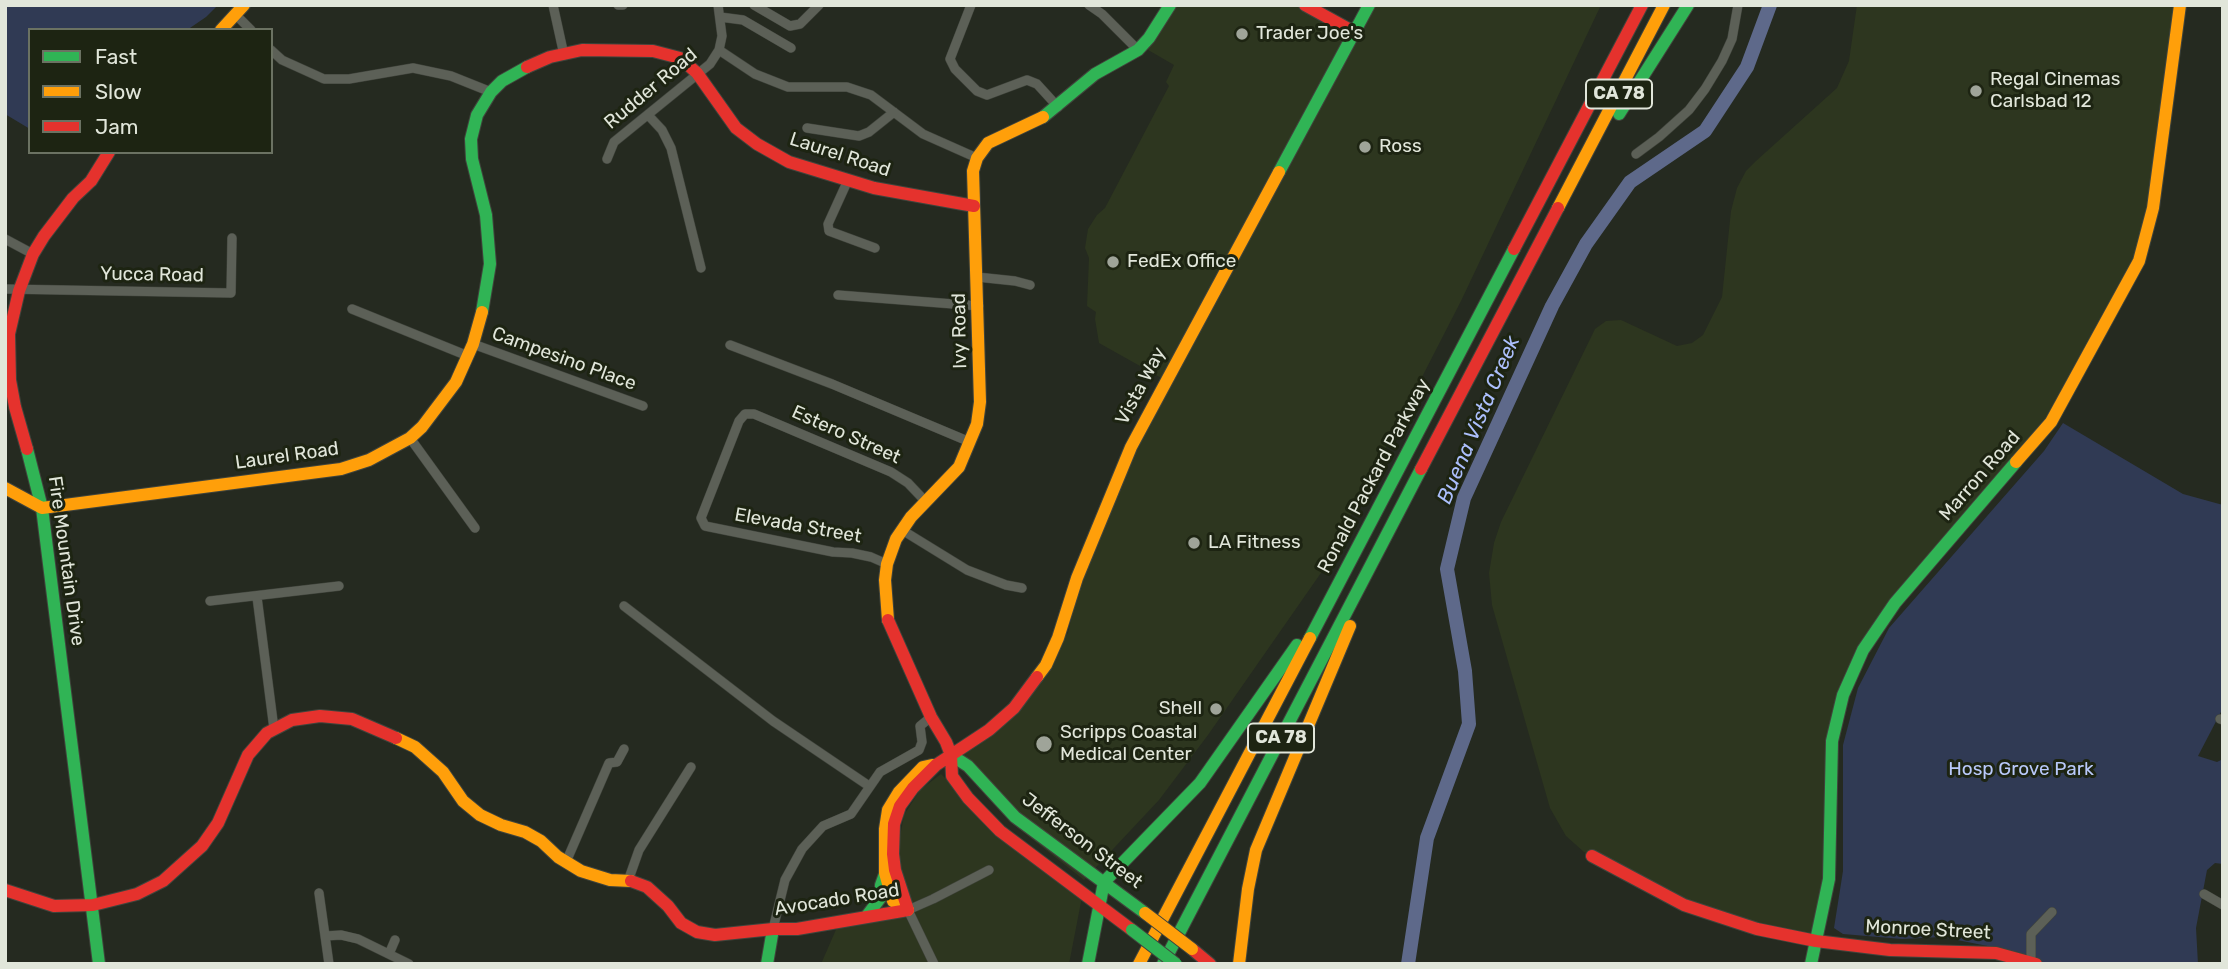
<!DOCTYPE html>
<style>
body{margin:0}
#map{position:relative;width:2228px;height:969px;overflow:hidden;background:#252a20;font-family:Rubik,sans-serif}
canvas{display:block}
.frame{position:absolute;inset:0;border:7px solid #e1e6da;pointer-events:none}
.legend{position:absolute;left:28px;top:28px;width:245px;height:126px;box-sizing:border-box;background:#1d2412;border:2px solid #6b7262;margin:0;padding:9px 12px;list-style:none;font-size:21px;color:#e1e6da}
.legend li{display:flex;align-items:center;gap:14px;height:35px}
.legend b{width:35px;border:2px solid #6b7262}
</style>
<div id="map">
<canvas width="2228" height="969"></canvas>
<div class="frame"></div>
<ul class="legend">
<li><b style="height:9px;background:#30b455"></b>Fast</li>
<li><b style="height:9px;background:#ff9f0a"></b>Slow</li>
<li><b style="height:9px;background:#e5322d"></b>Jam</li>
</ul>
</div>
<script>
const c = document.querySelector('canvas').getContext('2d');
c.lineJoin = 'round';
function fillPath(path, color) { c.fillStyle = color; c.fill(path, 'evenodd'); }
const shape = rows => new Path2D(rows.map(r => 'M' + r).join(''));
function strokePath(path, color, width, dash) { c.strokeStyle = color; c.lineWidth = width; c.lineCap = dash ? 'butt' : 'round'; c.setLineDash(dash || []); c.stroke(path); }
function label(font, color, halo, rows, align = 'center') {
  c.font = font + ' Rubik,sans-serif'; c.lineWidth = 6; c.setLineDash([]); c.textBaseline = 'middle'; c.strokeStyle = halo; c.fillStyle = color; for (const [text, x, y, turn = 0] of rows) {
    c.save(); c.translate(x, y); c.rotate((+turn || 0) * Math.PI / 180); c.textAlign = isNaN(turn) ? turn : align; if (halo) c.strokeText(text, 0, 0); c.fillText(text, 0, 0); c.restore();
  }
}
fillPath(shape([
 [1172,5,1303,5,1352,32,1165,380,1099,343,1095,319,1096,312,1087,306,1089,258,1085,248,1088,229,1097,215,1105,208,1169,86,1166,82,1174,65,1143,47],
 [1368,5,1601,5,1461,301,1323,570,1208,735,1159,800,1084,880,1009,821,985,795,951,748,989,729,1068,633,1087,547,1098,520],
 [1857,5,2180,5,2147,236,2068,394,1886,614,1836,718,1832,848,1816,938,1684,905,1584,852,1566,836,1550,808,1492,605,1489,573,1494,543,1501,522,1595,329,1606,321,1621,320,1677,346,1692,343,1703,335,1722,297,1731,211,1737,188,1746,171,1756,161,1837,88,1849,61],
 [941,774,1021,853,1082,897,1069,964,821,964,838,925,906,912,896,858,904,815,920,790]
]), '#2d361f');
fillPath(shape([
 [5,5,218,5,206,17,187,30,30,30,30,129,5,114],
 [2063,423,2183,494,2223,505,2223,708,2198,756,2217,762,2223,759,2223,864,2215,863,2207,870,2196,928,2198,964,2047,964,2018,952,1942,937,1902,939,1843,934,1834,928,1843,871,1843,745,1858,688,1889,628,2044,451]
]), '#303a54');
strokePath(shape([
 [1408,964,1427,838,1469,724,1465,671,1447,569,1464,498,1552,306,1586,244,1630,182,1705,131,1747,67,1770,5]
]), '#5e698a', 14);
const street = shape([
 [553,5,564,55],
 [618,5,623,5],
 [754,5,790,26,800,24,819,5],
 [971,5,950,59,955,69,977,91,987,95,1027,80,1037,84,1058,107],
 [1089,5,1102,14,1138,50],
 [236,15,251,30],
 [720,17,743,20,791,48],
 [271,50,282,60,324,79,349,79,413,68,451,76,491,92],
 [719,50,755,74,788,87,847,87,871,95,923,134,977,158],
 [648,115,662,130,671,148,701,268],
 [807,128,859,136,869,132,894,112],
 [1636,154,1659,137,1689,110,1705,89,1722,61,1732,39,1738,5],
 [607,159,614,142,710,64,719,50,722,36,718,5],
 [848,180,828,224,829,231,875,248],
 [5,239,33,254],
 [977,277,1015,281,1030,285],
 [5,289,231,293,232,238],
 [838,295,979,306],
 [352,309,468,356],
 [473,344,643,406],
 [730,345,832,384,970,442],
 [410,438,475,528],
 [902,530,967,570,1006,585,1022,588],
 [887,564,871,557,852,553,833,552,705,526,701,518,739,421,745,414,754,414,891,472,908,483,926,502],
 [257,597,274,729],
 [210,601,339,586],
 [624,606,773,721,869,786],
 [2220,719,2223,720],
 [566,862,609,763,617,762,624,749],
 [628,881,639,850,691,767],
 [319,893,329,964],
 [2204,894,2223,905],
 [773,929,785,880,802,849,823,826,851,814,880,772,919,750,922,742,920,726,931,717],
 [325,936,341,935,358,939,409,964],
 [389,954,395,940],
 [2031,962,2031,934,2052,912],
 [934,964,908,910,933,899,989,870]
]);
const fast = shape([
 [1619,114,1688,5],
 [1043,117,1095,74,1138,50,1149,38,1170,5],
 [1279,172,1369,5],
 [482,312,490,264,486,215,472,159,471,139,477,115,491,92,502,81,527,67],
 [27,449,42,508,99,964],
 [1310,638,1514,249],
 [951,755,968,766,1015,817,1145,913],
 [866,917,881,897,881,885,885,874],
 [767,964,773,929],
 [1088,964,1104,882,1200,783,1297,645],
 [1163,964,1421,469],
 [1811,964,1829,879,1832,741,1843,695,1863,650,1895,603,2016,462]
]);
const slow = shape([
 [221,30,244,5],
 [1558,208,1664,5],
 [2016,462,2051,422,2139,261,2153,208,2180,5],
 [5,488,42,508,341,469,369,460,410,438,422,427,456,382,473,344,482,312],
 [888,620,885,580,887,564,896,539,911,517,959,467,977,424,980,402,973,171,977,158,988,143,1043,117],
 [1037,677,1046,665,1058,638,1077,578,1131,447,1279,172],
 [396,738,415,747,443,772,463,801,480,815,501,825,525,832,541,841,558,857,581,871,610,880,631,881],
 [908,910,893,901,885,873,885,829,888,810,899,792,923,767,932,765],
 [1139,964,1310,638],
 [1239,964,1248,889,1256,850,1350,626]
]);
const jam = shape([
 [1305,5,1354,32],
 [527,67,550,57,582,50,653,51,680,58,697,73,736,128,757,144,789,162,874,188,974,206],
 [1514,249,1642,5],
 [27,449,15,407,10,380,9,334,19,291,33,254,44,236,73,198,91,181,109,152],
 [1421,469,1558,208],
 [888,620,931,717,946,742,951,755,952,776,968,798,1000,831,1132,930],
 [1592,856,1684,905,1757,929,1816,941,1890,950,1996,953,2036,964],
 [631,881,647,887,668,906,681,923,697,932,715,935,773,929,797,929,908,910],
 [5,890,54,906,93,905,137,894,163,881,202,846,218,823,248,755,267,733,292,720,320,716,352,719,396,738],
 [908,910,895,870,893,854,894,824,900,806,913,788,936,765,989,730,1014,708,1037,677],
 [1192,949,1210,964]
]);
strokePath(street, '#40443c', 10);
strokePath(fast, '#40443c', 14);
strokePath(slow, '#40443c', 14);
strokePath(jam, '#40443c', 14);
strokePath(street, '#5c6057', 9);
strokePath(fast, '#30b455', 12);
strokePath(slow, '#ff9f0a', 12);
strokePath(jam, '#e5322d', 12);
const fastBridge = shape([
 [1132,930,1176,964]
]);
const slowBridge = shape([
 [1145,913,1192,949]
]);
strokePath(fastBridge, '#40443c', 14, []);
strokePath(slowBridge, '#40443c', 14, []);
strokePath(fastBridge, '#30b455', 12);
strokePath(slowBridge, '#ff9f0a', 12);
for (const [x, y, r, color] of [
 [1242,34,7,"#9fa499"],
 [1976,91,7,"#9fa499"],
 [1365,147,7,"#9fa499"],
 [1113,262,7,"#9fa499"],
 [1194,543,7,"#9fa499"],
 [1216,709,7,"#9fa499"],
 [1044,744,9,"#9fa499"]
]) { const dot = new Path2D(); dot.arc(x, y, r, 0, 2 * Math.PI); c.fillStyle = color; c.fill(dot); strokePath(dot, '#1d2412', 2.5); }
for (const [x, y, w] of [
 [1619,94,66],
 [1281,738,66]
]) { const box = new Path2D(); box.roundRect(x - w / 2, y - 14.5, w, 29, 5); c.fillStyle = '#1d2412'; c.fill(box); strokePath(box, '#e1e6da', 2); }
label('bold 18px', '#e1e6da', null, [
 ["CA 78",1619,94],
 ["CA 78",1281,738]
]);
label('19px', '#e1e6da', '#1d2412', [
 ["Trader Joe's",1256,34],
 ["Regal Cinemas",1990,80],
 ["Carlsbad 12",1990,102],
 ["Ross",1379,147],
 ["FedEx Office",1127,262],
 ["LA Fitness",1208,543],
 ["Shell",1202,709,"right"],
 ["Scripps Coastal",1060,733],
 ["Medical Center",1060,755]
], 'left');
label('19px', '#e1e6da', '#1d2412', [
 ["Rudder Road",651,89,-40],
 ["Laurel Road",840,155,18],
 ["Yucca Road",152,275,1],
 ["Ivy Road",960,331,-91],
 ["Campesino Place",564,359,20],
 ["Vista Way",1141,386,-62],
 ["Estero Street",846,435,24],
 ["Laurel Road",287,456,-8],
 ["Ronald Packard Parkway",1374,476,-62],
 ["Marron Road",1980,476,-49],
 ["Elevada Street",798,526,10],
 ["Fire Mountain Drive",66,561,82],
 ["Jefferson Street",1082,841,37],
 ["Avocado Road",837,900,-9],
 ["Monroe Street",1928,930,3]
]);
label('19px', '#b9c9fa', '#1d2412', [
 ["Hosp Grove Park",2021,770]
]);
label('italic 21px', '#acbffc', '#1d2412', [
 ["Buena Vista Creek",1479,420,-67]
]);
</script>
